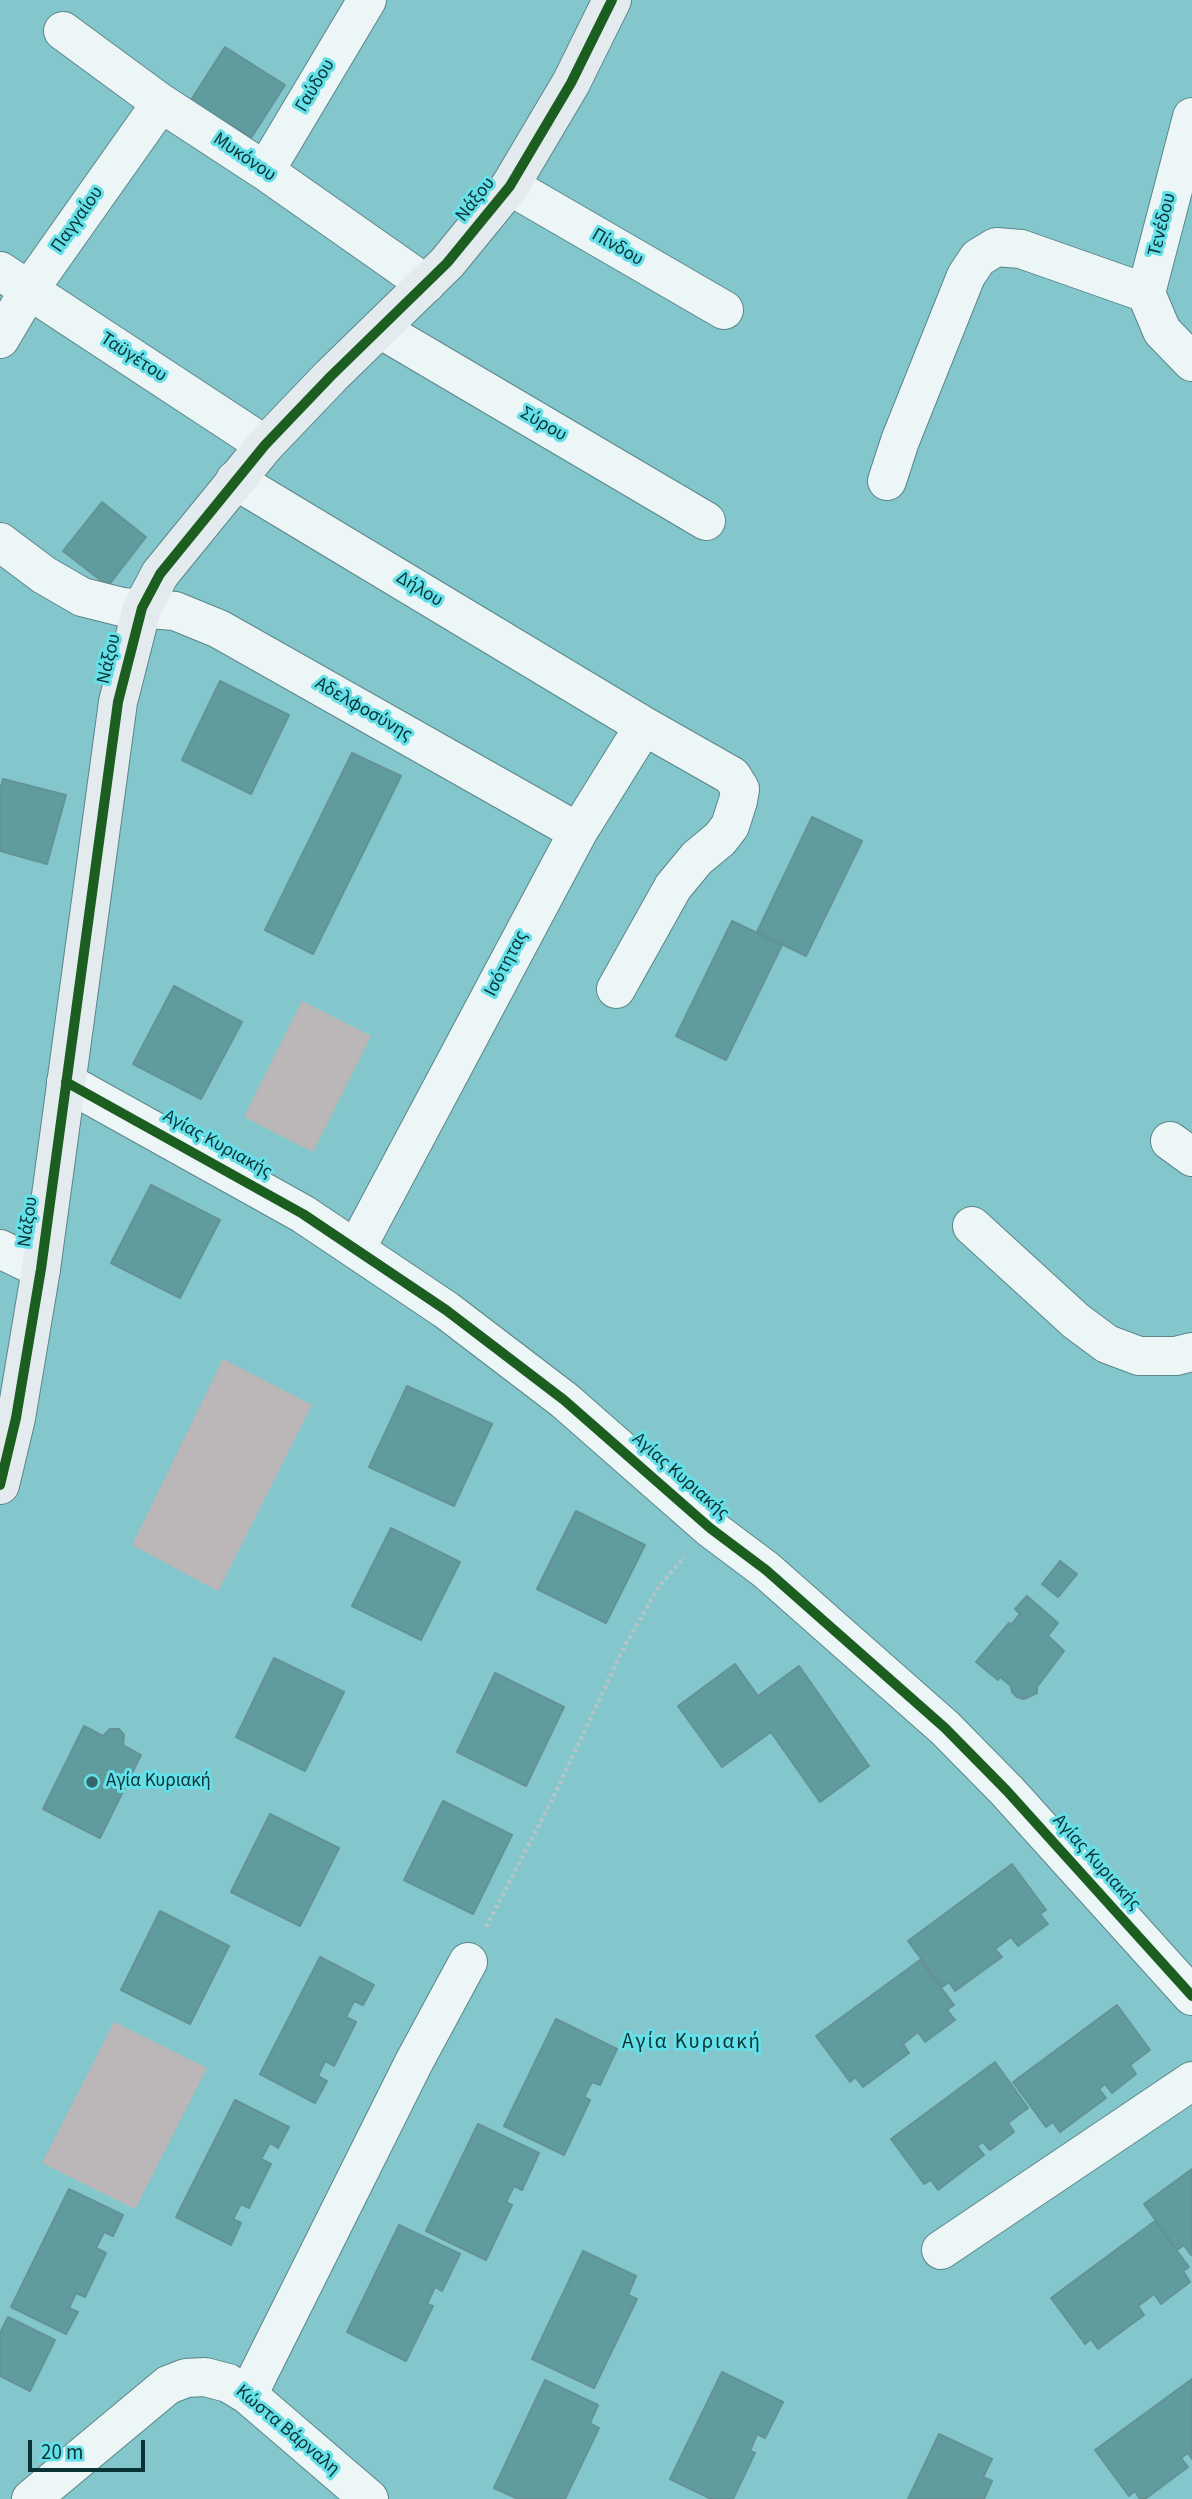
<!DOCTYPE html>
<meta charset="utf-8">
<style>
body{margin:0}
#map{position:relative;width:1192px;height:2499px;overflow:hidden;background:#83c6cb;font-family:"Source Sans 3",sans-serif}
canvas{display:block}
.scale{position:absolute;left:28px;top:2440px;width:117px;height:32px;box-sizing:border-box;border:4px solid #0a3336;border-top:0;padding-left:9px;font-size:21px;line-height:24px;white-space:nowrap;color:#0a3336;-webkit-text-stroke:5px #66e0e8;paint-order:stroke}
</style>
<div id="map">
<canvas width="1192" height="2499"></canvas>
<div class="scale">20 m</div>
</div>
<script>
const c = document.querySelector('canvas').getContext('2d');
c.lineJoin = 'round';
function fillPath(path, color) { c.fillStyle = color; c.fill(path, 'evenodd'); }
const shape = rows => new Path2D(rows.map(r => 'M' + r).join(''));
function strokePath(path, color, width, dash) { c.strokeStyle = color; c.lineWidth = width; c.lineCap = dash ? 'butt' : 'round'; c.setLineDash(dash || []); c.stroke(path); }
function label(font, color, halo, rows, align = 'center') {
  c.font = font + ' "Source Sans 3",sans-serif'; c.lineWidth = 6; c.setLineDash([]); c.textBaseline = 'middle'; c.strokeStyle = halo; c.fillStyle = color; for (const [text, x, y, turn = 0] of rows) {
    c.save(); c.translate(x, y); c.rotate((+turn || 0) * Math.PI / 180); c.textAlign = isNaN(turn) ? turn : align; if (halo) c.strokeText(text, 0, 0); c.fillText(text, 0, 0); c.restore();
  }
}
fillPath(shape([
 [302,1001,371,1036,313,1152,244,1117],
 [223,1359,312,1405,218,1591,132,1545],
 [114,2022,207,2068,135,2209,42,2163]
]), '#bbb6b7');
const building = shape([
 [225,47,285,85,251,138,191,100,225,47],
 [102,502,146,537,108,586,63,551,102,502],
 [220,681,289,715,251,794,182,760,220,681],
 [352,753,401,776,313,954,265,930,352,753],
 [3,779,66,795,47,864,0,851,0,790,3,779],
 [812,817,862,841,806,956,757,932,812,817],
 [732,921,782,945,726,1060,676,1036,732,921],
 [174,986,242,1022,201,1099,133,1064,174,986],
 [151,1185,220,1220,180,1298,111,1263,151,1185],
 [407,1386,492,1424,454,1506,369,1467,407,1386],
 [576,1511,645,1545,606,1623,537,1589,576,1511],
 [391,1528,460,1562,421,1640,352,1606,391,1528],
 [1060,1561,1077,1574,1058,1597,1042,1584,1060,1561],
 [1027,1596,1058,1623,1048,1636,1064,1651,1037,1687,1037,1693,1024,1699,1017,1697,1012,1692,1011,1686,1000,1677,998,1680,976,1662,1009,1623,1011,1625,1020,1614,1015,1609,1027,1596],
 [274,1658,344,1692,305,1771,236,1737,274,1658],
 [735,1664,758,1696,799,1666,869,1766,820,1802,771,1732,722,1767,678,1706,735,1664],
 [495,1673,564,1707,526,1786,457,1752,495,1673],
 [84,1726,103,1736,110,1729,119,1729,124,1735,123,1745,141,1755,100,1838,43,1809,84,1726],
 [443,1801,512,1835,473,1914,404,1880,443,1801],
 [270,1814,339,1848,300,1926,231,1892,270,1814],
 [1012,1864,1046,1910,1040,1914,1048,1924,1018,1946,1011,1937,995,1949,1002,1957,955,1991,949,1982,942,1987,908,1941,1012,1864],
 [160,1911,229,1946,190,2024,121,1990,160,1911],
 [320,1957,374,1985,363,2005,354,2001,346,2017,356,2022,334,2066,325,2061,318,2076,327,2081,315,2103,260,2074,320,1957],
 [920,1960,954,2005,947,2010,955,2020,925,2042,918,2032,903,2044,909,2053,863,2087,855,2077,850,2082,816,2036,920,1960],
 [1117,2005,1150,2050,1130,2065,1136,2074,1112,2093,1105,2084,1099,2089,1106,2098,1060,2132,1053,2122,1046,2127,1013,2082,1117,2005],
 [556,2019,617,2049,600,2085,592,2082,584,2097,590,2100,564,2155,504,2126,556,2019],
 [995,2062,1028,2108,1008,2123,1014,2132,990,2150,983,2142,977,2146,984,2155,938,2190,931,2180,924,2184,891,2139,995,2062],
 [235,2100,289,2127,278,2148,270,2143,261,2159,271,2164,249,2208,241,2204,233,2219,241,2223,231,2245,176,2217,235,2100],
 [478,2124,539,2153,522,2190,514,2186,506,2202,512,2205,486,2260,426,2231,478,2124],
 [1192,2169,1192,2254,1191,2255,1184,2245,1177,2250,1144,2204,1192,2169],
 [69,2189,123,2215,113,2236,104,2232,96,2248,106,2253,85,2297,76,2293,69,2308,78,2312,66,2334,11,2307,69,2189],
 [1155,2221,1189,2267,1183,2271,1190,2282,1161,2304,1154,2294,1138,2306,1144,2315,1098,2349,1091,2339,1085,2344,1051,2298,1155,2221],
 [399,2225,460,2254,442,2291,435,2287,427,2304,433,2306,406,2361,347,2332,399,2225],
 [583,2251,636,2276,628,2295,637,2299,594,2388,532,2359,583,2251],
 [8,2317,55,2340,30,2391,0,2376,0,2333,8,2317],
 [722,2372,783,2402,765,2438,757,2434,750,2451,755,2453,733,2499,711,2499,670,2479,722,2372],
 [1192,2379,1192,2459,1188,2453,1181,2458,1188,2467,1145,2499,1140,2499,1135,2491,1129,2496,1095,2450,1192,2379],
 [545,2380,598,2405,590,2423,599,2428,565,2499,518,2499,494,2488,545,2380],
 [939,2434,992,2459,983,2477,992,2481,984,2499,908,2499,939,2434]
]);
fillPath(building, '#609b9e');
strokePath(building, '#639397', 2);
const street = shape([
 [63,31,161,103,265,171,426,284],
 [265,171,367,0],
 [510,186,724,310],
 [0,271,265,445],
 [1146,293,1192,117],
 [380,329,706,521],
 [0,339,29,290,161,103],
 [235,480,644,726,578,832,356,1249],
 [887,481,900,441,966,276,978,258,996,247,1021,249,1146,293,1162,331,1192,362],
 [0,542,44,575,82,597,122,607,175,611,219,629,578,832],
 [616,989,673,887,697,858,720,839,730,826,738,801,740,789,732,776,644,726],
 [66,1082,303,1214,446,1310,564,1400,710,1528,766,1570,945,1728,1007,1791,1192,1996],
 [1170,1141,1192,1157],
 [972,1226,1076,1321,1107,1344,1139,1356,1176,1356,1192,1352],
 [0,1249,41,1269],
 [941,2250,1192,2081],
 [248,2395,414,2062,468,1962],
 [31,2499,168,2385,186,2378,205,2377,228,2383,248,2395,369,2499]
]);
const secondary = shape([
 [0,1485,16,1418,41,1269,118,702,142,608,160,574,265,445,331,376,447,263,510,186,571,83,612,0]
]);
strokePath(street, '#5b8689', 40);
strokePath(secondary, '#5b8689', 40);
strokePath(shape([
 [486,1927,553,1798,624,1647,660,1585,685,1557]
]), '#b2c6c8', 4.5, [3.5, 3.5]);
strokePath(street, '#ecf6f7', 38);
strokePath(secondary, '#e3ebef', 38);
strokePath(shape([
 [66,1082,303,1214,446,1310,564,1400,710,1528,766,1570,945,1728,1007,1791,1192,1996],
 [0,1485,16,1418,41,1269,118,702,142,608,160,574,265,445,331,376,447,263,510,186,571,83,612,0]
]), '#1b5e20', 10);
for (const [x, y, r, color] of [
 [92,1782,7,"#34666a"]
]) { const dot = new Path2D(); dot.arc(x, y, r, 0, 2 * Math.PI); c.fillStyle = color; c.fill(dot); strokePath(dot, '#66e0e8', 2.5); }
label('19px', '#0a3336', '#66e0e8', [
 ["Γαύδου",316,86,-59],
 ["Μυκόνου",244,158,34],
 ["Νάξου",476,200,-52],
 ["Παγγαίου",78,220,-55],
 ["Τενέδου",1163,225,-76],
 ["Πίνδου",617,248,30],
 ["Ταϋγέτου",133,358,33],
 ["Σύρου",543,425,30],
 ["Δήλου",419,590,31],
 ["Νάξου",110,659,-77],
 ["Αδελφοσύνης",363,710,30],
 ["Ισότητας",507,964,-62],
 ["Αγίας Κυριακής",217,1145,29],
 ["Νάξου",29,1222,-82],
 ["Αγίας Κυριακής",680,1477,41],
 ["Αγίας Κυριακής",1096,1863,48],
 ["Κώστα Βάρναλη",287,2431,40]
]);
label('19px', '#0a3336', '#66e0e8', [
 ["Αγία Κυριακή",106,1782]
], 'left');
c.letterSpacing = '2px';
label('21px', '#0a3336', '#66e0e8', [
 ["Αγία Κυριακή",692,2043]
]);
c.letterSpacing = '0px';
</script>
